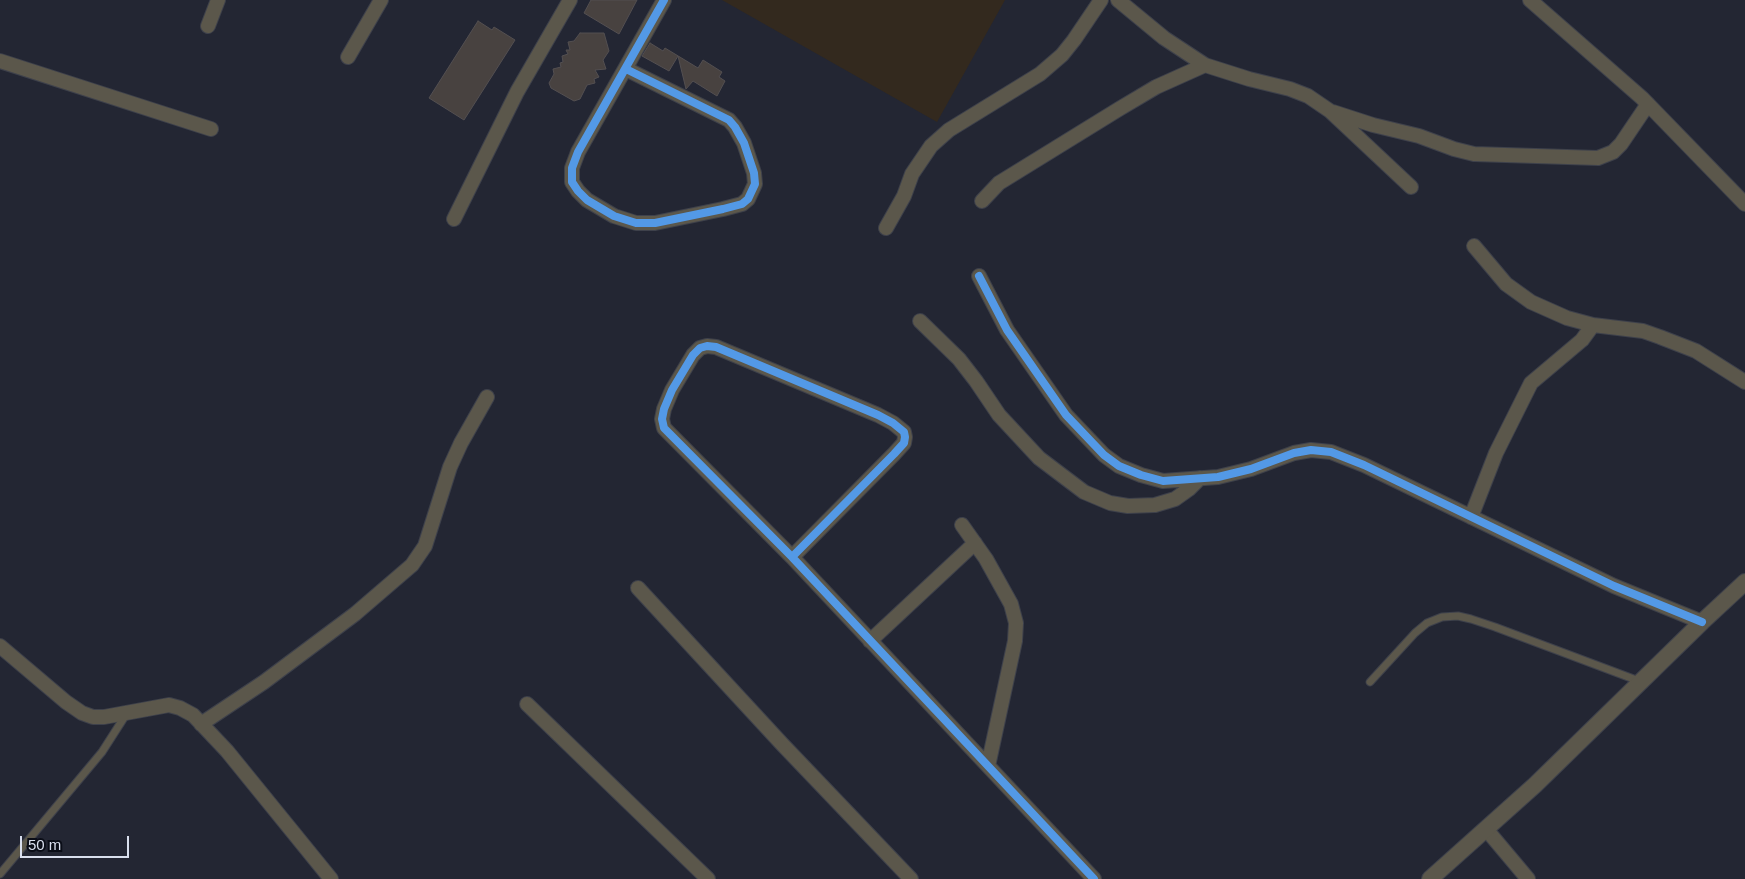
<!DOCTYPE html>
<style>
body{margin:0}
#map{position:relative;width:1745px;height:879px;overflow:hidden;background:#232633;font-family:Arial,sans-serif}
canvas{display:block}
.scale{position:absolute;left:20px;top:836px;width:109px;height:22px;box-sizing:border-box;border:2px solid #d9dfee;border-top:0;padding-left:6px;font-size:15px;line-height:18px;white-space:nowrap;color:#d9dfee;-webkit-text-stroke:4px #0a0d17;paint-order:stroke}
</style>
<div id="map">
<canvas width="1745" height="879"></canvas>
<div class="scale">50 m</div>
</div>
<script>
const c = document.querySelector('canvas').getContext('2d');
c.lineJoin = 'round';
function fillPath(path, color) { c.fillStyle = color; c.fill(path, 'evenodd'); }
const shape = rows => new Path2D(rows.map(r => 'M' + r).join(''));
function strokePath(path, color, width, dash) { c.strokeStyle = color; c.lineWidth = width; c.lineCap = dash ? 'butt' : 'round'; c.setLineDash(dash || []); c.stroke(path); }
fillPath(shape([
 [722,0,1005,0,937,122]
]), '#33291e');
const building = shape([
 [591,0,637,0,619,34,584,13,591,0],
 [478,21,492,30,494,27,515,40,464,120,429,98,478,21],
 [580,33,604,33,609,51,603,60,606,69,595,70,599,77,594,79,595,83,587,85,580,99,574,101,551,88,549,83,554,74,553,69,561,67,560,63,563,62,562,56,568,54,566,50,570,50,568,42,574,41,580,33],
 [650,43,663,51,665,48,698,68,703,60,722,72,719,77,725,81,717,96,693,81,686,89,678,56,669,71,642,56,650,43]
]);
fillPath(building, '#484240');
strokePath(building, '#534f51', 1);
const service = shape([
 [1370,682,1415,633,1427,623,1442,617,1458,616,1471,619,1495,627,1639,681],
 [0,874,102,752,127,713]
]);
const minor = shape([
 [1118,0,1164,38,1205,65,1249,79,1290,89,1308,96,1330,111,1411,187],
 [1530,0,1642,98,1745,204],
 [208,26,218,0],
 [348,57,381,0],
 [0,61,211,129],
 [626,69,729,120,735,127,744,143,754,173,755,184,748,199,742,204,723,209,655,223,636,223,614,216,587,200,578,191,572,182,572,168,578,152,664,0],
 [1333,112,1373,125,1419,136,1454,149,1474,154,1598,158,1613,152,1621,144,1648,104],
 [982,201,999,183,1119,109,1156,87,1205,65],
 [454,219,517,92,570,0],
 [886,228,904,196,912,174,931,146,949,130,1040,74,1062,55,1074,40,1101,0],
 [1474,246,1506,284,1531,302,1567,318,1593,325,1643,331,1660,337,1696,351,1745,382],
 [979,276,1007,330,1066,415,1104,455,1119,466,1141,475,1163,481,1218,477,1251,469,1294,453,1311,450,1331,452,1364,465,1614,586,1702,622],
 [920,321,959,359,976,381,999,415,1039,458,1084,492,1110,503,1128,506,1155,505,1175,499,1189,489,1200,478],
 [1471,517,1496,453,1531,383,1582,340,1593,325],
 [962,525,986,559,1011,604,1016,623,1015,641,988,766],
 [792,557,894,454,904,443,905,437,904,432,893,423,878,415,716,347,707,346,700,348,693,355,672,390,664,409,662,419,664,428,792,557,1094,879],
 [638,588,782,744,911,879],
 [870,641,975,543],
 [0,646,66,702,82,713,93,717,104,717,169,705,180,708,193,715,227,751,331,879],
 [527,704,708,879],
 [201,724,264,682,355,614,412,565,425,546,450,467,461,443,487,397],
 [1486,829,1528,879]
]);
const tertiary = shape([
 [1430,879,1535,785,1702,622,1745,582]
]);
strokePath(service, '#3e414b', 9);
strokePath(minor, '#3e414b', 16);
strokePath(tertiary, '#3e414b', 18);
strokePath(service, '#5b574b', 7);
strokePath(minor, '#5b574b', 14);
strokePath(tertiary, '#5b574b', 16);
strokePath(shape([
 [626,69,729,120,735,127,744,143,754,173,755,184,748,199,742,204,723,209,655,223,636,223,614,216,587,200,578,191,572,182,572,168,578,152,664,0],
 [979,276,1007,330,1066,415,1104,455,1119,466,1141,475,1163,481,1218,477,1251,469,1294,453,1311,450,1331,452,1364,465,1614,586,1702,622],
 [792,557,894,454,904,443,905,437,904,432,893,423,878,415,716,347,707,346,700,348,693,355,672,390,664,409,662,419,664,428,792,557,1094,879]
]), '#5399e6', 8);
</script>
